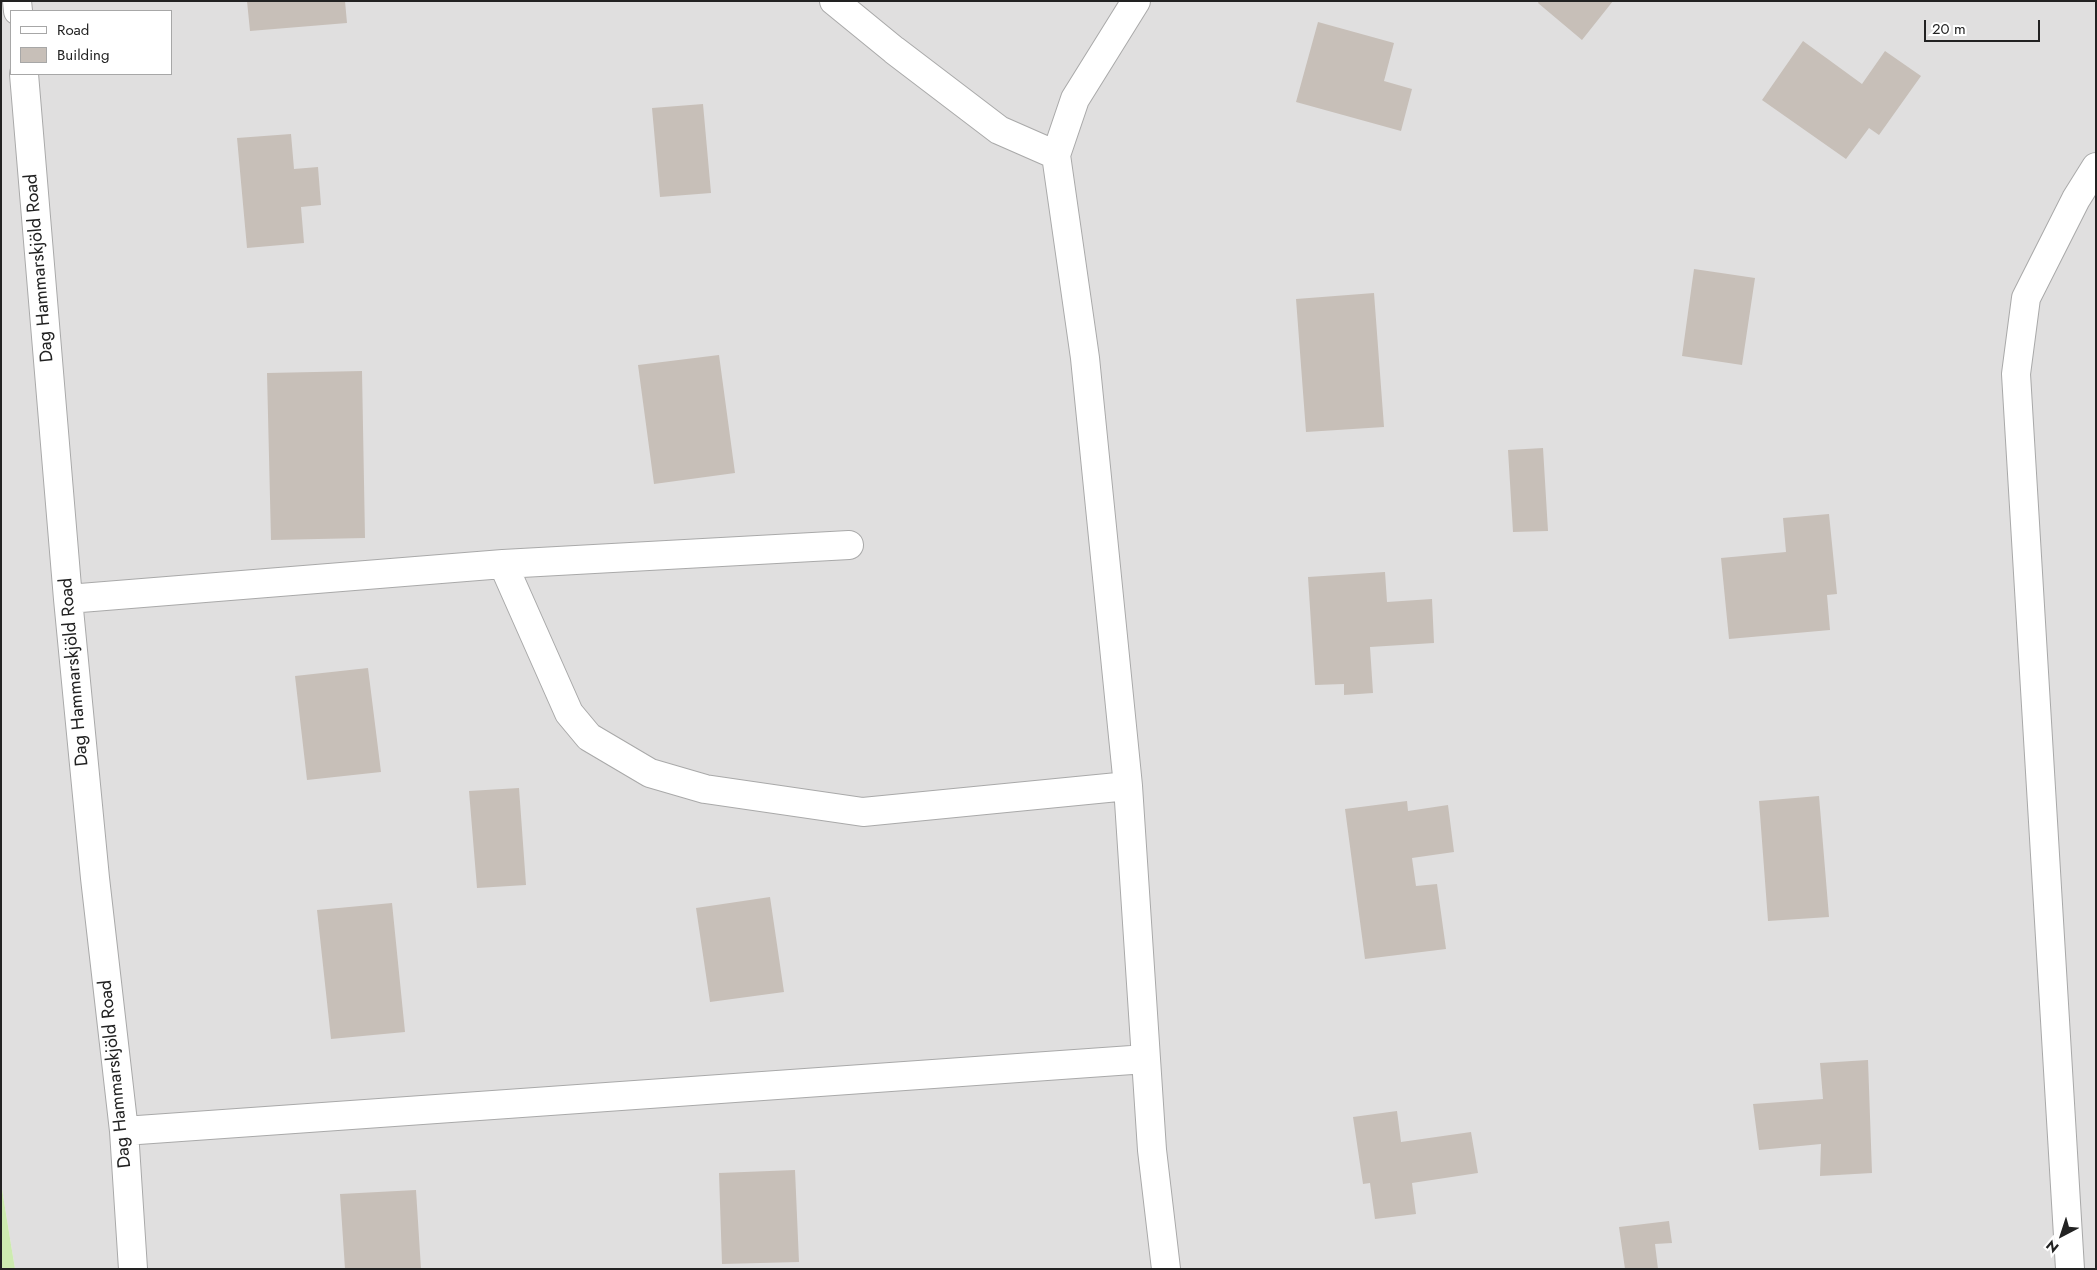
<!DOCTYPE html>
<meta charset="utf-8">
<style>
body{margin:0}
#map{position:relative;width:2097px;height:1270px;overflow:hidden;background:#f2efe9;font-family:Jost,sans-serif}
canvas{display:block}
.frame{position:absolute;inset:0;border:2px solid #222;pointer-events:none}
.legend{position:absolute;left:10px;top:10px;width:162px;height:65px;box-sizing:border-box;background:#fff;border:1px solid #a7a7a7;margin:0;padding:6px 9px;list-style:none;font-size:15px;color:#222}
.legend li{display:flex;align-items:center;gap:10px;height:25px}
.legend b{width:25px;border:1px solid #a7a7a7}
.north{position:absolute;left:2037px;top:1210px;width:50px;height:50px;-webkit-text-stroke:4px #fff;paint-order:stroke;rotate:220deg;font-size:14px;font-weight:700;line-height:20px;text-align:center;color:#222}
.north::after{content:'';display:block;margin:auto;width:18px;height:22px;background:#222;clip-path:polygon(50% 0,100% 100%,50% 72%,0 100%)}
.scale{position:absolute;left:1924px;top:20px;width:116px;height:22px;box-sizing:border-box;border:2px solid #222;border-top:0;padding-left:6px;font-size:15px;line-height:18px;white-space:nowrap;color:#222;-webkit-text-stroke:4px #fff;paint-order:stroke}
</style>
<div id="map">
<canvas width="2097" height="1270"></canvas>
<div class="frame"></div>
<ul class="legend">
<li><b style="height:6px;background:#fff"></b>Road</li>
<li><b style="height:14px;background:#c7bfb8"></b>Building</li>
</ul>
<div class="north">N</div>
<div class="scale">20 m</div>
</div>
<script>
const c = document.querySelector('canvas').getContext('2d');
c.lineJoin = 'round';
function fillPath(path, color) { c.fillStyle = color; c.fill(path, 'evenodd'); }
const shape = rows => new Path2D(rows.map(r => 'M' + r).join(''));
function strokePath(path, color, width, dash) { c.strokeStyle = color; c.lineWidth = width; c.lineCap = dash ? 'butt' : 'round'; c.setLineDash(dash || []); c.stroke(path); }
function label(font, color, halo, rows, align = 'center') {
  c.font = font + ' Jost,sans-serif'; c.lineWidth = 5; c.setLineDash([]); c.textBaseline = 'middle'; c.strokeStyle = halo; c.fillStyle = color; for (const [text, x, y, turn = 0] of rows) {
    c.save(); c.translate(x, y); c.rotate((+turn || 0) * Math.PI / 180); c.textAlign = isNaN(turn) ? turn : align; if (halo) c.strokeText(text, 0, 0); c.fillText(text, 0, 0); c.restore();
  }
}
fillPath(shape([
 [1,1,2096,1,2096,1269,15,1269,1,1183],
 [11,11,171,11,171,74,11,74]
]), '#e0dfdf');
fillPath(shape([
 [1,1183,15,1269,1,1269]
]), '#cdebb0');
fillPath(shape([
 [247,1,345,1,347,23,250,31],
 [1539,1,1613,1,1582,40,1538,3],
 [1318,22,1394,43,1384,81,1412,89,1401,131,1296,102],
 [1803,41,1862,84,1885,51,1921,76,1879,135,1869,128,1846,159,1762,100],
 [703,104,711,193,660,197,652,108],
 [291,134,294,169,318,167,321,205,301,207,304,243,247,248,237,138],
 [1694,269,1755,278,1742,365,1682,356],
 [1374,293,1384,427,1306,432,1296,299],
 [719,355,735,473,654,484,638,365],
 [362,371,365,538,271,540,267,373],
 [1543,448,1548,531,1513,532,1508,450],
 [1829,514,1837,594,1827,595,1830,630,1729,639,1721,558,1786,552,1783,518],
 [1385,572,1387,602,1432,599,1434,643,1370,647,1373,693,1344,695,1344,684,1315,685,1308,577],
 [368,668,381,772,307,780,295,676],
 [519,788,526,885,477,888,469,791],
 [1819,796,1829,917,1768,921,1759,801],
 [1407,801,1408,811,1448,805,1454,852,1412,858,1416,886,1437,884,1446,949,1365,959,1345,809],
 [770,897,784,992,710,1002,696,908],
 [392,903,405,1032,331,1039,317,910],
 [1868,1060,1872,1173,1820,1176,1821,1144,1759,1150,1753,1104,1823,1099,1820,1063],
 [1397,1111,1401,1142,1471,1132,1478,1173,1412,1183,1416,1214,1375,1219,1370,1183,1363,1184,1353,1117],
 [795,1170,799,1262,722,1264,719,1173],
 [416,1190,421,1269,345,1269,340,1194],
 [1669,1221,1672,1243,1655,1244,1658,1269,1625,1269,1619,1227]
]), '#c7bfb8');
const street = shape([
 [17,1,18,11],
 [834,1,894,50,999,130,1056,155],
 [1136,1,1075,99,1056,155,1085,358,1128,786,1152,1150,1166,1269],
 [24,74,68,599,95,878,124,1131,133,1269],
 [503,564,569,713,589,737,650,773,705,789,863,812,1128,786],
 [68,599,503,564,849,545],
 [124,1131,1146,1059],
 [2070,1269,2016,374,2026,298,2076,199,2096,167]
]);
strokePath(street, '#a9a9a9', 30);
strokePath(street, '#fff', 28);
label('18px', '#222', '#fff', [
 ["Dag Hammarskjöld Road",40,268,-95],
 ["Dag Hammarskjöld Road",75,672,-95],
 ["Dag Hammarskjöld Road",116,1074,-96]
]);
</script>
